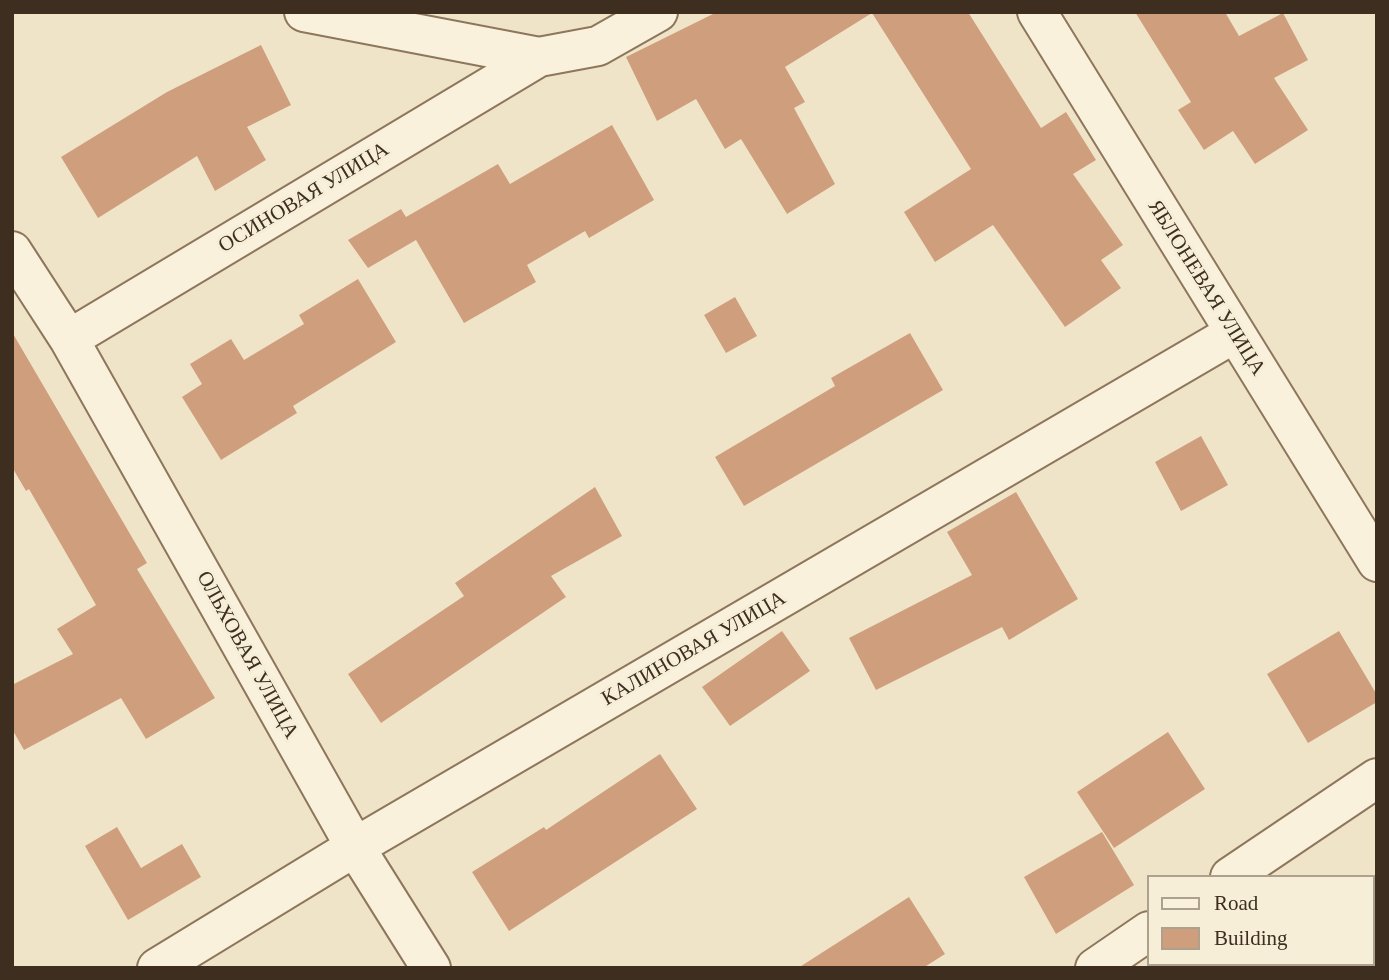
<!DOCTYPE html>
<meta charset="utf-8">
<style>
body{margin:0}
#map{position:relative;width:1389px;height:980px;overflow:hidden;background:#f0e4c8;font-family:Georgia,serif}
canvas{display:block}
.frame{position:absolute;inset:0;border:14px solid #3d2e20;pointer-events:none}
.legend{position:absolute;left:1147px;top:875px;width:228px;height:91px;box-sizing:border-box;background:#f7eed8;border:2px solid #ada18e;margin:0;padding:9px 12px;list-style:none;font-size:21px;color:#3d2e20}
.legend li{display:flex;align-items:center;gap:14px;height:35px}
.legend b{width:35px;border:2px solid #ada18e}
</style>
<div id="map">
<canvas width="1389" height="980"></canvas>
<div class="frame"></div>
<ul class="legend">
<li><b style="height:9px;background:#faf1dc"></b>Road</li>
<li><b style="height:19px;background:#cf9f7d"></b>Building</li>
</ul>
</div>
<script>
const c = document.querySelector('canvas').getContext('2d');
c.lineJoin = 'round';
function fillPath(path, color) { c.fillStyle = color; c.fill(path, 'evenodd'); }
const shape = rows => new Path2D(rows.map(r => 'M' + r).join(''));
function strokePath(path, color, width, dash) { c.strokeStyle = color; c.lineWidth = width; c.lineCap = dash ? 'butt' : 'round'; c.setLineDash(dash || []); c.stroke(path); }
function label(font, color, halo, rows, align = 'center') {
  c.font = font + ' Georgia,serif'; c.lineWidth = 6; c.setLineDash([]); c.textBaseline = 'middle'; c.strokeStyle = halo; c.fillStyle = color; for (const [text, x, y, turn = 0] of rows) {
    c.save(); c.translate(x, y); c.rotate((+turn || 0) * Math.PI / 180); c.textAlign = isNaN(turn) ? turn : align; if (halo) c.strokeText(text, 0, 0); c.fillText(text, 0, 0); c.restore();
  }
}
fillPath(shape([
 [717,12,968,12,1041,128,1066,112,1096,160,1073,174,1123,245,1101,260,1121,288,1065,327,993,225,935,262,904,212,971,169,872,13,785,67,805,102,794,108,835,184,787,214,741,139,725,149,696,99,657,121,626,57],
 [1135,12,1225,12,1239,36,1283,13,1308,60,1274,78,1308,130,1255,164,1233,131,1204,150,1178,110,1191,102],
 [261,45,291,105,247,127,266,160,215,191,197,156,98,218,61,157,167,92],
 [612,125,654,200,589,238,585,231,527,265,536,282,464,323,416,240,368,268,348,240,401,209,406,217,498,164,510,184],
 [358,279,396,342,293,406,297,413,221,460,182,397,202,384,190,364,231,339,244,360,304,324,299,315],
 [735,297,757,336,726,353,704,315],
 [12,332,147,563,137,569,215,698,146,739,121,698,24,750,12,729,12,685,73,654,57,629,96,605,29,489,26,491,12,467],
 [910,333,943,390,744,506,715,457,835,386,831,378],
 [1201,436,1228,485,1181,511,1155,462],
 [595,487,622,536,551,576,566,597,381,723,348,674,464,596,455,583],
 [1016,492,1078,599,1009,640,1002,627,876,690,849,638,972,575,947,532],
 [782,631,810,671,730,726,702,687],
 [1339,631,1377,695,1377,702,1308,743,1267,674],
 [1168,732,1205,789,1114,848,1077,792],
 [660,754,697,809,509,931,472,872,544,827,546,830],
 [117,827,141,868,182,844,201,877,128,920,85,846],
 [1102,832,1134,885,1056,934,1024,877],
 [909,897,945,954,923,968,798,968]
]), '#cf9f7d');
const minor = shape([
 [304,12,539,57,598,46,658,12],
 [1037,12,1377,562],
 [12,251,69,339,355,847,431,968],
 [69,339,539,57],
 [1230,877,1377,778],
 [157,968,355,847,1233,334],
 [1095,968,1149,931]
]);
strokePath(minor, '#8d765c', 42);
strokePath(minor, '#faf1dc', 38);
label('21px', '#3d2e20', '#f7eed8', [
 ["ОСИНОВАЯ УЛИЦА",304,198,-31],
 ["ЯБЛОНЕВАЯ УЛИЦА",1206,288,58],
 ["КАЛИНОВАЯ УЛИЦА",694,649,-30],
 ["ОЛЬХОВАЯ УЛИЦА",247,655,61]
]);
</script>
